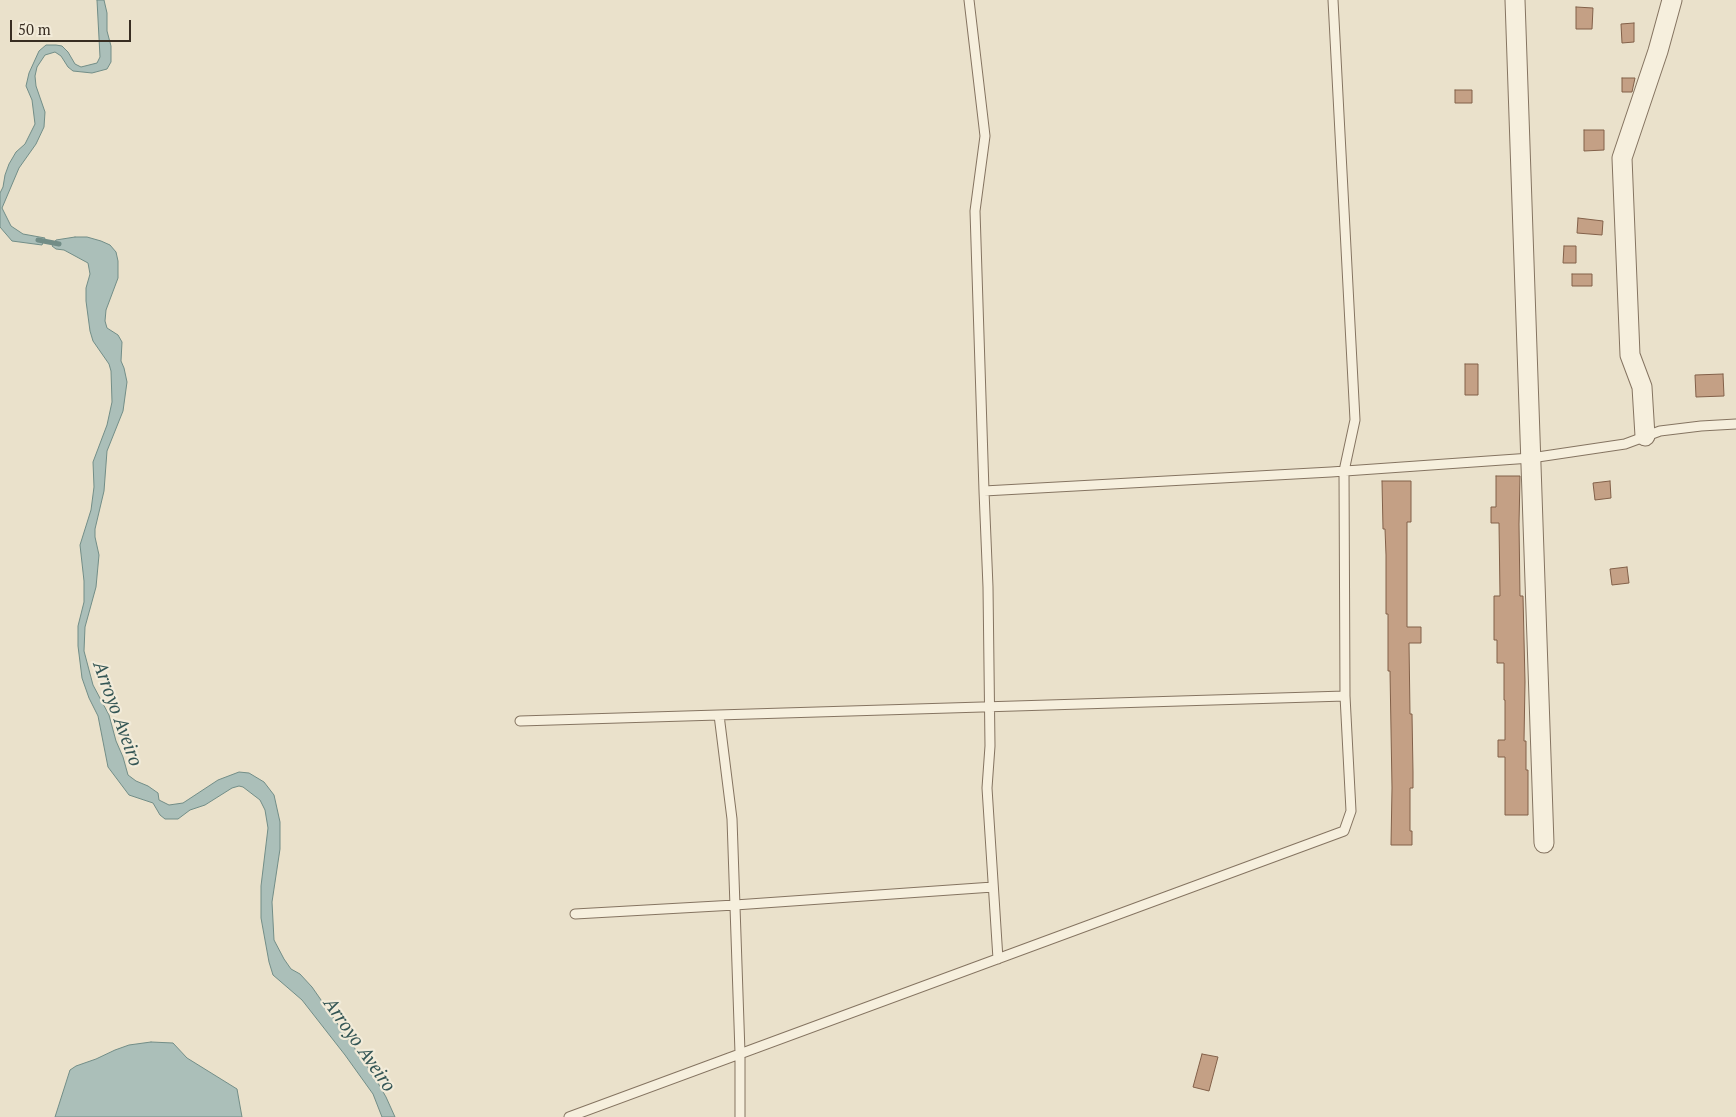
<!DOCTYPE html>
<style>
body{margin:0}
#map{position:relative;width:1736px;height:1117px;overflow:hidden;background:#eae1cb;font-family:"PT Serif",serif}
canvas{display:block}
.scale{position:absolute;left:10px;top:20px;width:121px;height:22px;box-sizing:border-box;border:2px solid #382d22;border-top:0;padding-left:6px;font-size:15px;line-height:18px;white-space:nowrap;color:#382d22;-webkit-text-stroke:4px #f2ebd9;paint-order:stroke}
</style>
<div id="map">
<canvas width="1736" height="1117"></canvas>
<div class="scale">50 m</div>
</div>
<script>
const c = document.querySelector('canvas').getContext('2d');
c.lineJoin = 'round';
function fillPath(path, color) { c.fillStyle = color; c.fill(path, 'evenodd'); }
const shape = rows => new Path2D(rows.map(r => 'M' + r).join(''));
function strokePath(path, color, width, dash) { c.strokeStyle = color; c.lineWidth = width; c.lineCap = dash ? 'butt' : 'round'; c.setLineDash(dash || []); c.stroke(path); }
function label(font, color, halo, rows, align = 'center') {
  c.font = font + ' "PT Serif",serif'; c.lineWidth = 4.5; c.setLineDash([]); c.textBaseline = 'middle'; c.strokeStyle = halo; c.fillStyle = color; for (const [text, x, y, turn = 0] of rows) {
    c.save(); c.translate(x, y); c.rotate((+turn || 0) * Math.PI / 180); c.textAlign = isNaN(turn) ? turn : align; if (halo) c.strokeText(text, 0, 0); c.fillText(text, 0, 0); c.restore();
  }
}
const water = shape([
 [97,0,104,0,107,13,107,31,111,46,111,62,107,69,92,73,73,71,68,67,61,56,55,52,45,55,37,67,35,76,36,86,45,112,44,127,36,144,19,168,2,208,11,226,23,234,45,238,42,245,12,241,0,227,0,193,3,187,5,175,9,164,16,152,25,144,35,124,32,100,26,86,29,73,39,51,46,45,56,45,62,46,68,52,75,64,81,67,97,63,100,57,97,0],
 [75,237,87,237,101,241,110,245,116,252,118,261,118,278,106,310,105,321,107,328,118,335,122,342,121,361,124,368,127,382,123,411,107,451,104,491,95,529,95,537,99,555,96,587,85,627,84,651,93,685,109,715,116,741,123,757,128,775,136,781,148,786,158,793,159,800,169,805,183,803,218,780,239,772,249,773,264,782,274,795,280,822,280,849,272,902,274,940,284,959,291,969,300,974,312,987,374,1076,386,1097,395,1117,382,1117,373,1094,345,1055,302,1000,273,975,269,962,261,918,261,886,268,828,265,810,260,800,243,787,239,786,232,788,205,805,190,810,178,819,165,819,160,815,153,803,129,795,108,767,98,716,89,698,82,678,78,646,78,626,84,602,84,581,80,545,91,510,94,487,93,462,107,425,112,402,111,371,109,364,93,341,90,331,86,301,86,288,90,274,88,263,64,250,56,249,52,246,56,240,75,237],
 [151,1042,173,1043,187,1058,237,1089,242,1117,55,1117,70,1070,76,1066,96,1059,115,1050,129,1045,151,1042]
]);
fillPath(water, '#abbfb9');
strokePath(water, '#728d87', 1);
strokePath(shape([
 [38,240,59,244]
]), '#728d87', 5);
const building = shape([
 [1576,7,1593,8,1592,29,1576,29,1576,7],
 [1634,23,1634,42,1622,43,1621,24,1634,23],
 [1622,78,1635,78,1632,92,1622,92,1622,78],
 [1455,90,1472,90,1472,103,1455,103,1455,90],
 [1584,130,1604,130,1604,150,1584,151,1584,130],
 [1578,218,1603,221,1602,235,1577,233,1578,218],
 [1564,246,1576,246,1576,263,1563,263,1564,246],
 [1572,274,1592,274,1592,286,1572,286,1572,274],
 [1465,364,1478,364,1478,395,1465,395,1465,364],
 [1723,374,1724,396,1696,397,1695,375,1723,374],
 [1496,476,1520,476,1519,524,1520,596,1523,596,1525,682,1524,741,1526,741,1526,770,1528,770,1528,815,1505,815,1505,757,1498,757,1498,740,1505,740,1505,700,1504,700,1504,663,1497,663,1497,640,1494,640,1494,596,1500,596,1499,523,1491,523,1491,507,1496,507,1496,476],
 [1382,481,1411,481,1411,522,1407,522,1407,627,1421,627,1421,643,1409,643,1410,714,1412,714,1413,772,1413,788,1410,788,1410,831,1412,831,1412,845,1391,845,1392,788,1390,671,1388,671,1388,614,1386,614,1386,555,1385,529,1383,529,1382,481],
 [1610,481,1611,498,1595,500,1593,483,1610,481],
 [1627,567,1629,583,1612,585,1610,569,1627,567],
 [1202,1054,1218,1057,1209,1091,1193,1087,1202,1054]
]);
fillPath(building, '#c4a085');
strokePath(building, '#826049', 1);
const lane = shape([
 [969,0,985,136,975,211,984,491,988,587,990,746,987,788,998,959],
 [984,491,1331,472,1531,458,1625,444,1660,431,1701,426,1736,424],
 [719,715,732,819,740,1053,740,1117],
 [520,721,1345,696],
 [575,914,735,905,993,887],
 [569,1117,1344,831,1351,811,1345,696,1344,471,1355,420,1333,0]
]);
const street = shape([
 [1515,0,1544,843],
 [1645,436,1642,387,1630,355,1622,158,1658,51,1672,0]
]);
strokePath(lane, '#857461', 11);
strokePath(street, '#857461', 21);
strokePath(lane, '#f6efdd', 9);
strokePath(street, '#f6efdd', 19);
label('italic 19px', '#335554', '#f2ebd9', [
 ["Arroyo Aveiro",117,714,70],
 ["Arroyo Aveiro",359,1045,55]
]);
</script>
